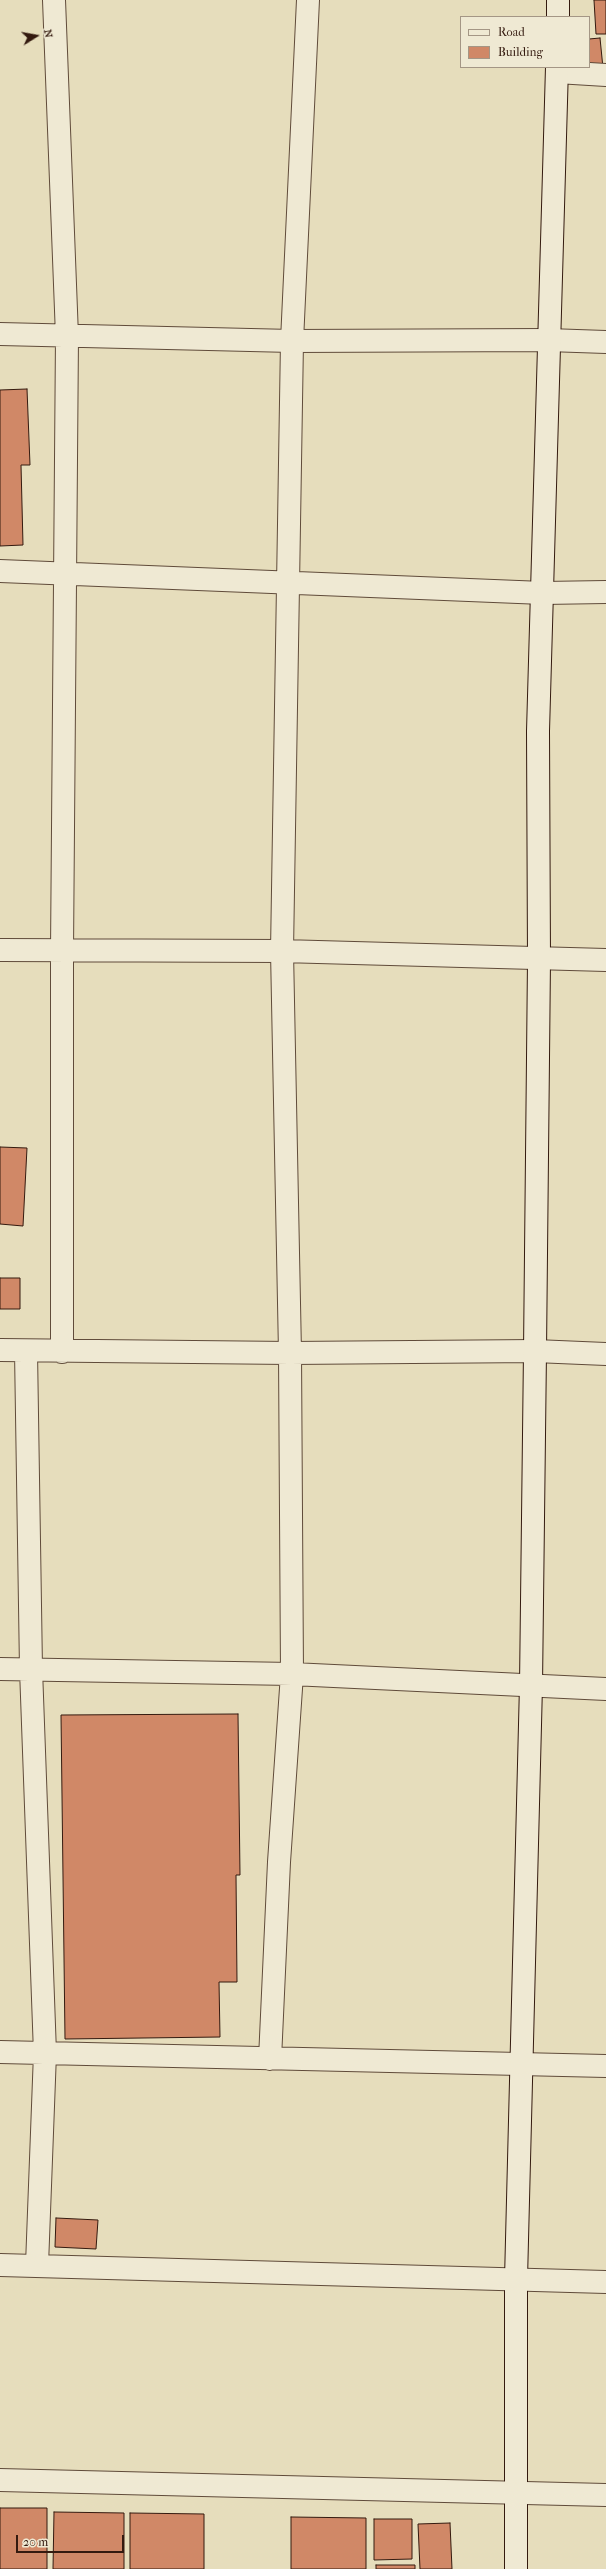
<!DOCTYPE html>
<style>
body{margin:0}
#map{position:relative;width:606px;height:2569px;overflow:hidden;background:#e6ddbc;font-family:"IM FELL French Canon",serif}
canvas{display:block}
.legend{position:absolute;left:460px;top:16px;width:130px;height:52px;box-sizing:border-box;background:#efe9d3;border:1px solid #a49685;margin:0;padding:5px 7px;list-style:none;font-size:12px;color:#341a0f}
.legend li{display:flex;align-items:center;gap:8px;height:20px}
.legend b{width:20px;border:1px solid #a49685}
.north{position:absolute;left:16px;top:16px;width:40px;height:40px;-webkit-text-stroke:3px #efe9d3;paint-order:stroke;rotate:79deg;font-size:11px;font-weight:700;line-height:16px;text-align:center;color:#341a0f}
.north::after{content:'';display:block;margin:auto;width:14px;height:18px;background:#341a0f;clip-path:polygon(50% 0,100% 100%,50% 72%,0 100%)}
.scale{position:absolute;left:16px;top:2535px;width:108px;height:18px;box-sizing:border-box;border:2px solid #341a0f;border-top:0;padding-left:5px;font-size:12px;line-height:14px;white-space:nowrap;color:#341a0f;-webkit-text-stroke:3px #efe9d3;paint-order:stroke}
</style>
<div id="map">
<canvas width="606" height="2569"></canvas>
<ul class="legend">
<li><b style="height:5px;background:#efe9d3"></b>Road</li>
<li><b style="height:11px;background:#d08867"></b>Building</li>
</ul>
<div class="north">N</div>
<div class="scale">20 m</div>
</div>
<script>
const c = document.querySelector('canvas').getContext('2d');
c.lineJoin = 'round';
function fillPath(path, color) { c.fillStyle = color; c.fill(path, 'evenodd'); }
const shape = rows => new Path2D(rows.map(r => 'M' + r).join(''));
function strokePath(path, color, width, dash) { c.strokeStyle = color; c.lineWidth = width; c.lineCap = dash ? 'butt' : 'round'; c.setLineDash(dash || []); c.stroke(path); }
const building = shape([
 [594,0,606,0,606,34,596,34,594,0],
 [600,38,603,68,589,67,589,39,600,38],
 [27,389,30,465,21,465,23,545,0,546,0,390,27,389],
 [0,1147,27,1148,23,1226,0,1224,0,1147],
 [0,1278,20,1278,20,1309,0,1309,0,1278],
 [238,1714,240,1875,236,1875,237,1982,219,1982,220,2037,65,2039,61,1715,238,1714],
 [56,2218,98,2220,96,2249,55,2247,56,2218],
 [0,2508,47,2508,47,2569,0,2569,0,2508],
 [54,2512,124,2513,124,2569,53,2569,54,2512],
 [130,2513,204,2514,204,2569,130,2569,130,2513],
 [291,2517,366,2518,366,2569,291,2569,291,2517],
 [374,2519,412,2519,412,2559,374,2560,374,2519],
 [450,2523,452,2569,420,2569,418,2524,450,2523],
 [376,2565,415,2565,415,2569,376,2569,376,2565]
]);
fillPath(building, '#d08867');
strokePath(building, '#341a0f', 1);
const street = shape([
 [54,0,67,336,62,950,62,1352],
 [557,72,606,75],
 [0,334,292,341,548,340,606,342],
 [0,571,543,593,606,592],
 [0,950,282,951,606,960],
 [0,1350,290,1353,535,1351,606,1354],
 [26,1351,31,1669,45,2053,37,2265],
 [0,1669,292,1674,606,1689],
 [0,2052,606,2066],
 [270,2059,279,1862,292,1674,290,1353,282,951,292,341,308,0],
 [0,2265,606,2282],
 [0,2480,606,2495]
]);
const secondary = shape([
 [558,17,558,0],
 [516,2569,516,2279,531,1685,535,1351,539,960,538,731,557,67]
]);
strokePath(street, '#604b3a', 24);
strokePath(secondary, '#341a0f', 24);
strokePath(street, '#efe9d3', 22);
strokePath(secondary, '#efe9d3', 22);
</script>
